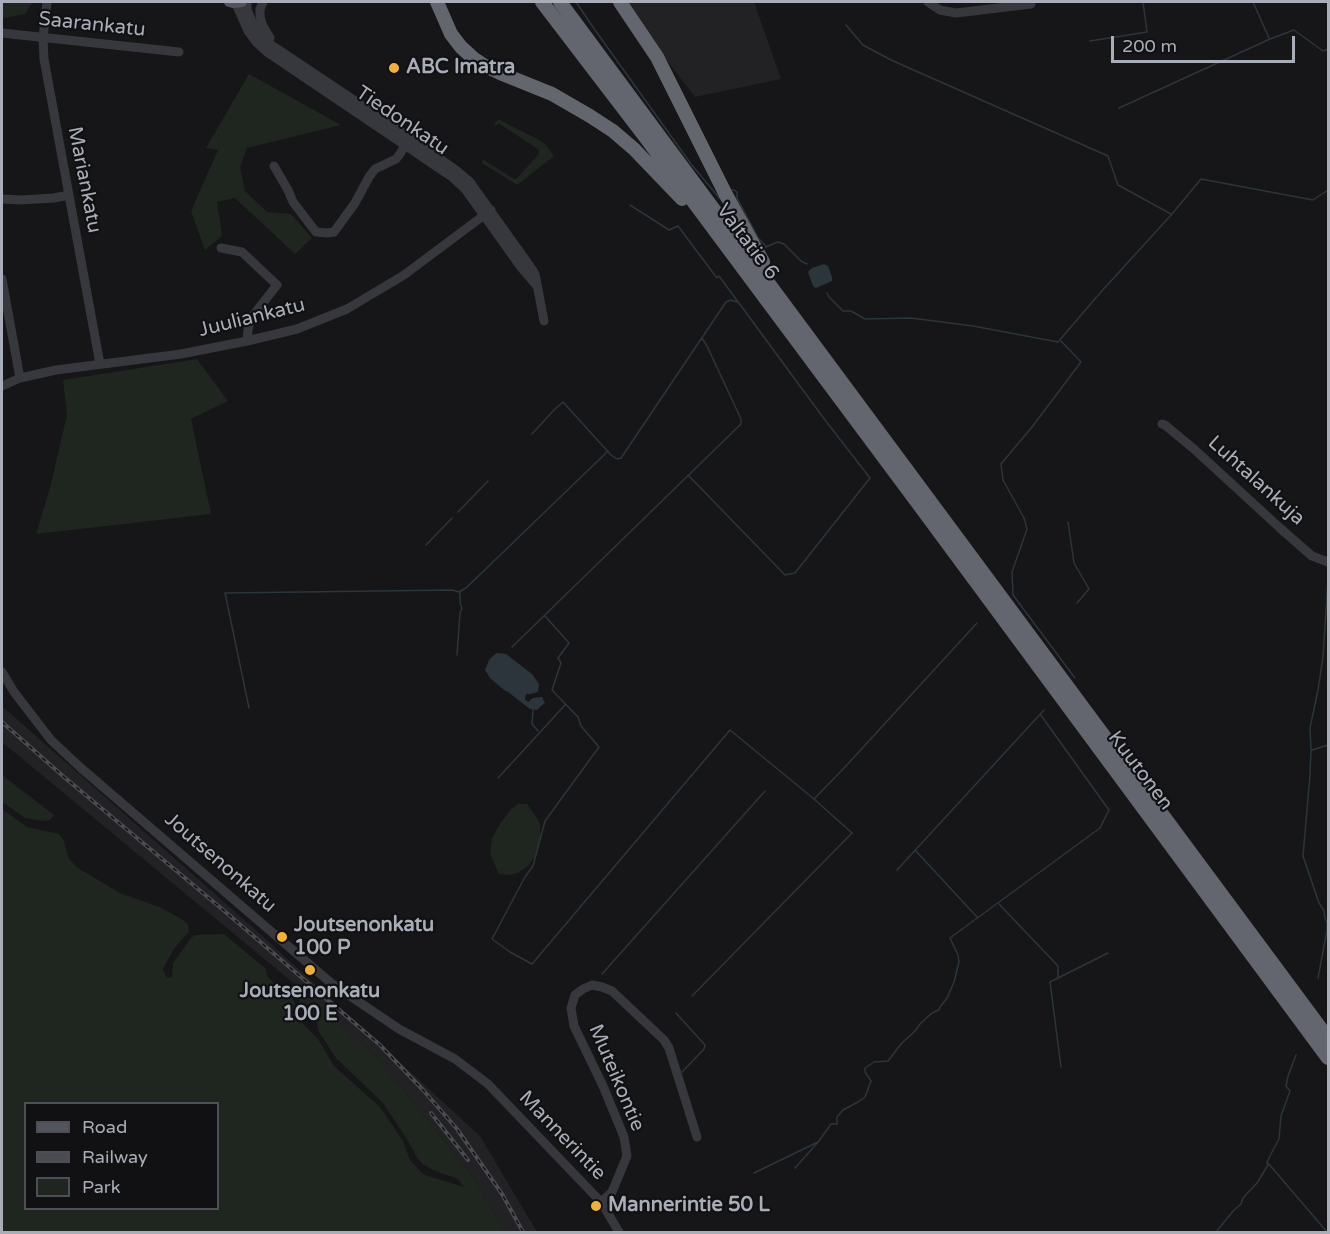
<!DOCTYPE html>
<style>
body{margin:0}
#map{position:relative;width:1330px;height:1234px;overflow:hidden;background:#161618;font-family:"Varela Round",sans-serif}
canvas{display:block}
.frame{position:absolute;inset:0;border:3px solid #a8adb8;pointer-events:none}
.legend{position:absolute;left:24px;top:1102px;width:195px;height:108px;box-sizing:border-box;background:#111113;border:2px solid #4d4f55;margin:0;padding:8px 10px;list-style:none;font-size:18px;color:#a8adb8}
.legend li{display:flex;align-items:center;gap:12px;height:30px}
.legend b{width:30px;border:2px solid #4d4f55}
.scale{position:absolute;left:1111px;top:36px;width:184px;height:27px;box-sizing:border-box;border:3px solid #a8adb8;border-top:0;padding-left:8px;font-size:18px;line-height:21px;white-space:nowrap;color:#a8adb8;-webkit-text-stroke:4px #111113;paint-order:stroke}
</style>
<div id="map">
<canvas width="1330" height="1234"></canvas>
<div class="frame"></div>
<ul class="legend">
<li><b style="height:8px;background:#53555c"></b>Road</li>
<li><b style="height:8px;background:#4a4c52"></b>Railway</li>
<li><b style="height:16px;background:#1e261f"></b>Park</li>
</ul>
<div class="scale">200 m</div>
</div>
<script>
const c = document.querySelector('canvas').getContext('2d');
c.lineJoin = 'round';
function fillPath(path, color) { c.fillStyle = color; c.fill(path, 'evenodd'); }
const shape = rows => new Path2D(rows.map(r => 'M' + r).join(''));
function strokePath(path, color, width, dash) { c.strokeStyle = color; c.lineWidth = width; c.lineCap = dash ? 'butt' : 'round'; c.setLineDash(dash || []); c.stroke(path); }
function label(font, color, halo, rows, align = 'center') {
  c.font = font + ' "Varela Round",sans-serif'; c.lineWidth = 4.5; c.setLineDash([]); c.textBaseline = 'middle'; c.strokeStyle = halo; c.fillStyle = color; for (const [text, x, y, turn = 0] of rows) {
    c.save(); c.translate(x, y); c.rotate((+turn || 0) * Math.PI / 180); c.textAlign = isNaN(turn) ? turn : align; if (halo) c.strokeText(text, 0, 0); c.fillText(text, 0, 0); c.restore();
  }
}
fillPath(shape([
 [622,2,754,2,781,79,695,97],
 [2,706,257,931,480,1136,537,1232,505,1232,474,1178,379,1059,297,986,2,742]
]), '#222225');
fillPath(shape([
 [2,2,33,2,25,14,5,18,2,17],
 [249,74,341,125,247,148,240,167,245,191,267,212,291,214,312,238,295,254,235,198,217,202,222,236,205,250,191,211,218,150,206,148],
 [498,119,541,141,545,144,554,156,517,185,482,163,482,161,484,160,514,179,516,179,538,155,539,152,538,149,498,123,496,126,494,125],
 [197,359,228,401,191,419,211,514,36,534,50,488,67,415,63,380],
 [2,775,54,815,50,820,43,821,25,818,2,802],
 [518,804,527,804,537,818,540,825,540,842,536,855,528,866,518,873,508,875,499,874,490,854,492,838,500,824,511,809],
 [2,809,27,827,59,834,63,839,69,859,78,868,120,893,159,907,180,918,188,924,189,932,176,946,165,965,163,970,167,978,172,977,173,963,191,938,195,935,224,934,266,969,267,976,279,988,288,990,293,998,298,1015,303,1024,318,1039,334,1066,380,1107,403,1141,410,1160,423,1174,431,1177,464,1187,458,1179,433,1170,424,1165,418,1159,407,1139,383,1103,336,1058,319,1032,317,1023,301,1005,293,986,297,986,379,1059,474,1178,505,1232,2,1232],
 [26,1104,218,1104,218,1208,26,1208]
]), '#1e261f');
fillPath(shape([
 [824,264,828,266,832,277,832,281,816,288,813,286,808,272,812,268],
 [497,653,506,654,532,674,539,684,538,692,530,694,526,694,525,699,528,702,533,698,542,697,545,703,540,707,537,710,530,709,508,692,504,690,490,678,485,670,489,660,493,656]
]), '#2c353c');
strokePath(shape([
 [576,2,595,30,691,164,721,200,722,199],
 [1253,2,1269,38],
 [846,25,863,45,891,60,1108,156,1118,185,1171,214],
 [1090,41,1147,32,1143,2],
 [1119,108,1270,39,1294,30,1323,51,1328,49],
 [732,190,734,190,737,192,737,198,753,228,758,238,766,246],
 [630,205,669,230,678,226,717,278,719,276,825,420,870,478,795,573,785,575,688,475],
 [763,248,778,242,784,244,801,261,807,264],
 [827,293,829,297,843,311,851,311,865,319,911,318,973,326,1058,342,1100,293,1172,214,1201,179,1313,200,1328,190],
 [1061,341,1081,362,1032,427,1001,464,1003,480,1024,518,1027,529,1012,572,1013,595,1075,678],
 [532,434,554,410,563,402,611,455,617,459,621,458,726,302,731,300,737,302],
 [458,512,488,481],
 [1068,522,1074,563,1089,589,1077,603],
 [426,545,452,518],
 [545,616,569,643,558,658,561,663,552,690,578,717,581,726,599,747,545,821,533,866,525,877,492,939,510,952,532,964,730,730,814,799,852,833,692,996],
 [512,647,741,424,741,419,707,346,702,338],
 [457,655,460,613,462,608,460,603,460,593],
 [249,708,225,593,452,590,459,592,466,588,608,451],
 [533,710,532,724,538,731],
 [1312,750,1328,745],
 [498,778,565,705],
 [815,798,845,767,977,623],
 [915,850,977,917],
 [897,870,1044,710],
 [999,904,1058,966,1058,977],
 [602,974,765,791],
 [1318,978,1327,930,1327,922,1325,918,1324,911,1319,903,1303,856,1310,775,1311,750,1310,728,1318,690,1323,657,1328,580],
 [676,1013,705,1045,704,1049,682,1072],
 [1061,1067,1050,982,1108,953],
 [1268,1163,1327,1232],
 [795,1168,819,1141,831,1124,837,1124,837,1117,843,1110,858,1102,865,1097,871,1081,865,1072,865,1068,874,1062,888,1061,901,1044,915,1031,920,1024,932,1013,939,1010,940,1007,947,998,954,982,959,962,958,955,950,938,1100,828,1109,810,1040,714],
 [754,1173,818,1142],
 [1216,1232,1234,1210,1241,1204,1243,1198,1257,1183,1268,1165,1267,1162,1273,1150,1279,1139,1281,1116,1290,1091,1286,1086,1288,1076,1296,1055]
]), '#2c353c', 1.5);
strokePath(shape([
 [47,2,43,38,44,59,100,364],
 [247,2,247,9,252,22,258,31,270,44,409,137,457,171,470,182,532,269,535,274,544,321],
 [263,2,260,9,260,16,262,24,270,38],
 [928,2,940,10,956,13,1031,4],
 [233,3,237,6,248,31,257,43,267,52,452,177,465,189,520,266,537,286],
 [2,33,179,52],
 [274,166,288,190,293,202,316,232,327,233,334,232,355,203,369,177,375,169,396,159,400,154,408,139],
 [2,199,21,200,54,198,69,195],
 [221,248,242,252,277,285,251,318,248,330,247,341],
 [2,279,20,378],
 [2,386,20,378,56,370,181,354,247,341,297,329,347,309,404,275,491,210],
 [1162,424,1165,425,1194,449,1281,529,1312,556,1328,562],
 [2,672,14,692,51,740,81,768,331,983,399,1029,455,1059,488,1084,601,1202,619,1232],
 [601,1202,612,1192,627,1156,624,1137,603,1086,574,1026,571,1008,575,995,583,989,592,985,602,987,612,991,664,1040,669,1048,697,1137]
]), '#37383d', 9);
strokePath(shape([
 [229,2,233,3,242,2]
]), '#53555c', 10);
strokePath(shape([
 [437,2,451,34,461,47,473,58,485,66,500,73,552,94,590,116,613,131,634,149,682,199],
 [542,2,646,138,920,506,1328,1058],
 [560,2,1328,1038],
 [620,2,657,57,725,193,763,262]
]), '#63666e', 14);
const rail = shape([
 [2,722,64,777,222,909,380,1045,423,1090,457,1129,502,1194,523,1232],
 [431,1113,468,1160]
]);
strokePath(rail, '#4a4c52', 4);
strokePath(rail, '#111113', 1.5, [4.5]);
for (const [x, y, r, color] of [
 [394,68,6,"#f2b134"],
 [282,937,6,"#f2b134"],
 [310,970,6,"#f2b134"],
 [596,1206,6,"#f2b134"]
]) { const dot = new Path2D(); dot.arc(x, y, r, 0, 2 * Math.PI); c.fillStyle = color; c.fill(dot); strokePath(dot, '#111113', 2); }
label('20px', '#a8adb8', '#111113', [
 ["Saarankatu",92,25,6],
 ["Tiedonkatu",402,121,34],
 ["Mariankatu",84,180,79],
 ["Valtatie 6",747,242,53],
 ["Juuliankatu",252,318,-14],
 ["Luhtalankuja",1256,481,42],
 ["Kuutonen",1140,771,53],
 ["Joutsenonkatu",220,863,41],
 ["Muteikontie",616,1078,67],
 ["Mannerintie",562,1136,46]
]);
label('bold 20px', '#a8adb8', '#111113', [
 ["ABC Imatra",406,68],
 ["Joutsenonkatu",294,926],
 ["100 P",294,949],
 ["Joutsenonkatu",310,992,"center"],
 ["100 E",310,1015,"center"],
 ["Mannerintie 50 L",608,1206]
], 'left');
</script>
